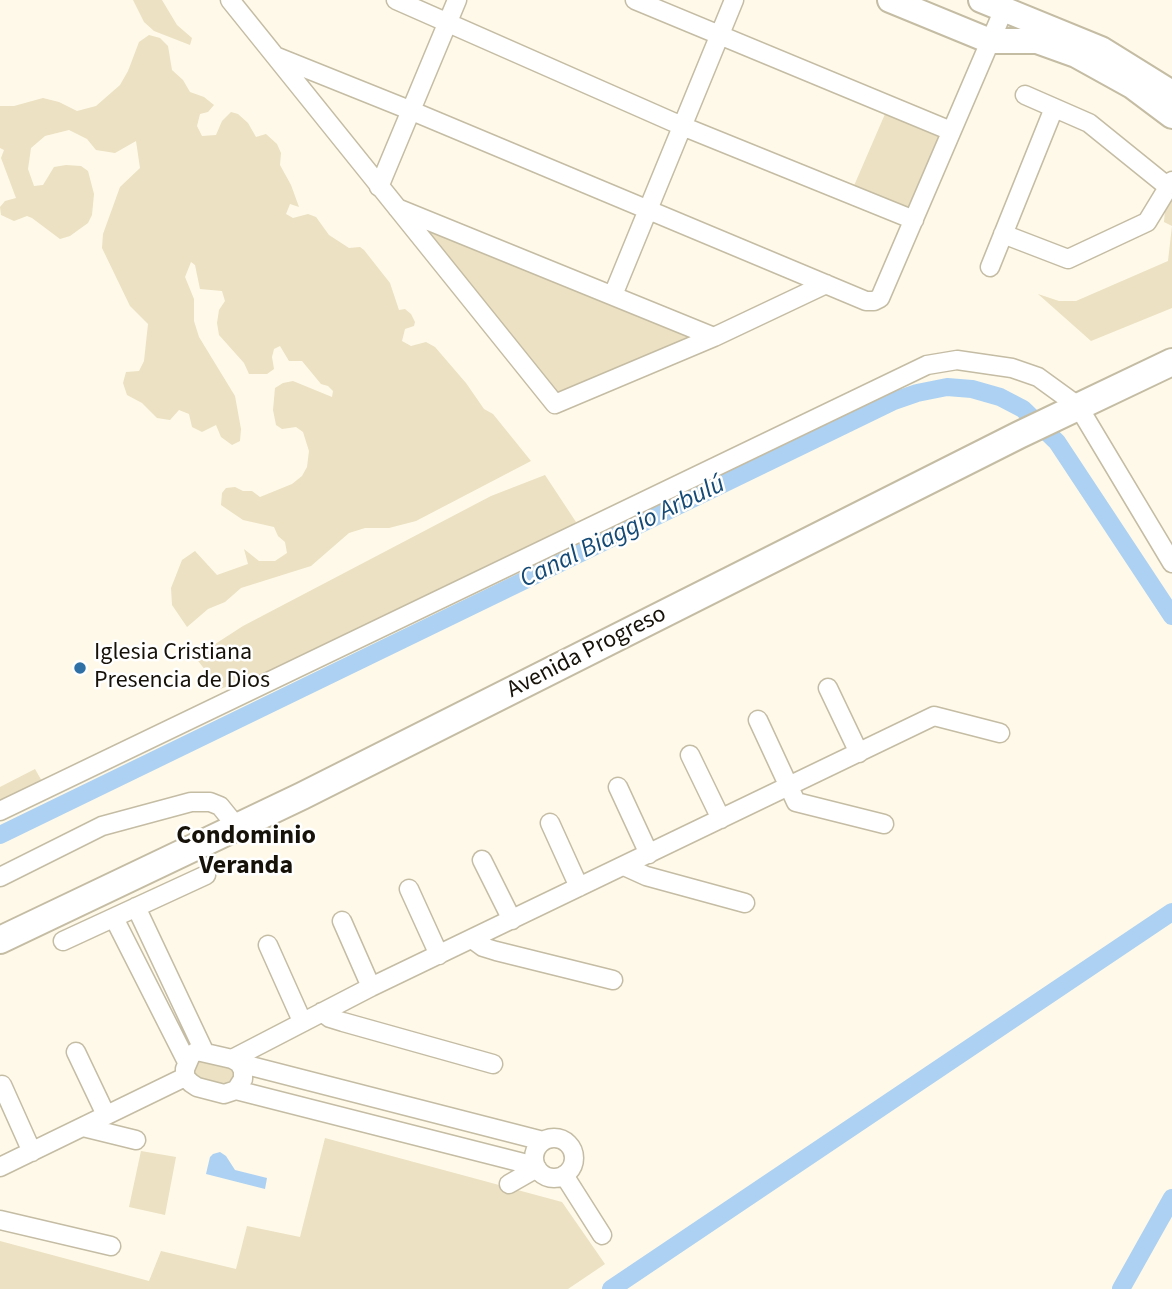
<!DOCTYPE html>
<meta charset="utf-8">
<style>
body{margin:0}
canvas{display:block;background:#fef9e9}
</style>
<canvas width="1172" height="1289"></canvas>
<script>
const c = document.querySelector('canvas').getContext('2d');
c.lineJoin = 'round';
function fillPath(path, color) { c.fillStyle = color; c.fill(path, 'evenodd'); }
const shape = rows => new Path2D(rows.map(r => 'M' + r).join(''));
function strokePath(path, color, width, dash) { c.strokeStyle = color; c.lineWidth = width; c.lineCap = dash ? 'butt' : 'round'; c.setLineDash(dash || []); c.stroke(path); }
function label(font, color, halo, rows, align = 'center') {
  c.font = font + ' "Source Sans 3",sans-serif'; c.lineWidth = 5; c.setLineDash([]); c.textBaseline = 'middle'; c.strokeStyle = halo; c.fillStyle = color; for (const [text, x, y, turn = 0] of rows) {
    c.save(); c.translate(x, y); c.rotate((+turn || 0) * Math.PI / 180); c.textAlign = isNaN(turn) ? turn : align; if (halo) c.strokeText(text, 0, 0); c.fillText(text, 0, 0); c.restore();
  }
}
fillPath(shape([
 [133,0,162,0,177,25,192,38,190,45,154,31,144,22],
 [149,35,160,38,168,46,172,70,183,80,190,92,204,97,214,105,208,112,200,114,197,126,202,136,216,135,222,121,231,112,238,114,248,123,256,137,266,134,277,144,281,153,280,165,291,185,299,207,290,204,286,214,293,218,308,214,316,217,329,235,349,248,360,247,364,250,390,283,399,310,405,309,411,314,415,322,414,326,405,329,402,341,411,346,426,342,435,347,466,383,484,409,493,414,531,461,416,521,389,528,365,528,349,533,311,566,241,588,225,602,208,609,187,627,172,605,171,588,182,560,195,551,217,575,248,564,244,549,259,561,275,561,287,553,285,542,278,536,274,527,243,520,221,505,222,493,226,488,235,487,243,491,252,491,260,497,292,484,302,476,307,467,309,451,303,432,296,427,282,429,276,425,273,410,275,388,283,383,293,381,332,397,333,391,328,386,321,384,302,361,289,361,280,346,274,349,272,357,274,369,267,374,249,374,244,363,219,335,217,323,219,310,225,301,222,291,200,289,195,265,191,262,185,277,194,299,194,321,199,337,235,396,241,429,240,441,232,445,221,437,216,425,202,432,192,427,189,414,179,410,170,420,157,418,142,403,127,395,123,383,126,372,139,371,144,361,148,324,130,306,102,248,103,234,120,187,140,168,136,141,115,153,96,150,87,139,69,130,45,136,31,148,28,169,34,186,43,185,54,167,66,165,81,166,88,171,94,194,92,215,88,223,70,236,60,239,32,218,27,216,14,221,1,215,0,207,5,201,16,198,1,158,4,150,0,148,0,106,14,106,43,98,59,102,77,111,96,106,120,85,128,71,139,42],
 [885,114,941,138,909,212,853,188],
 [1172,199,1172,308,1091,341,1038,294,1059,301,1076,301,1168,261,1172,226,1164,222,1165,210],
 [417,222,695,338,556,395],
 [545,475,576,522,546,544,470,574,442,591,412,602,277,669,220,689,195,657,243,626,491,496],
 [35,769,43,783,0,803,0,787],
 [197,1058,226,1063,233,1069,233,1078,224,1085,206,1082,192,1075],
 [325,1138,562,1202,605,1264,568,1289,0,1289,0,1241,149,1281,161,1251,236,1269,247,1226,300,1237],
 [141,1151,176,1157,165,1215,129,1207]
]), '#ece1c2');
fillPath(shape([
 [220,1152,226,1156,235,1170,267,1178,265,1189,206,1174,210,1157,213,1154]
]), '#add1f2');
strokePath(shape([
 [0,835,894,401,917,393,947,387,972,389,1000,397,1023,409,1057,442,1172,616],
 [611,1289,1172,912],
 [1121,1289,1172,1198]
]), '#add1f2', 18);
const street = shape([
 [230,0,555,404,714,337,826,284],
 [396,0,682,126,914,220],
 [635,0,951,131],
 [275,56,412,111,866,301,874,301,880,298,1004,9],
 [1025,95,1089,123,1167,186],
 [379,187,457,0],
 [397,208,714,337],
 [1003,234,1068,259,1147,222,1172,181],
 [990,267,1054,108],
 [613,295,734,0],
 [828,688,859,753],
 [758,720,796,802,884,824],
 [690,755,721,819],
 [618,787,649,854],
 [0,811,927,365,957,360,1012,368,1038,377,1078,406,1172,563],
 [550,823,579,887],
 [482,860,512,920],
 [624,866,646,876,745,903],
 [0,877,102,826,191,802,210,802,220,806,237,827],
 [409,889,439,955],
 [136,907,204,1051],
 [114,918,187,1062],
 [342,921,371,987],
 [472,939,483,947,496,951,613,980],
 [63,941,206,875],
 [268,945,302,1021],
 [322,1012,330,1018,343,1022,493,1064],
 [197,1051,232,1059,239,1063,243,1070,243,1079,236,1090,224,1094,197,1087,191,1083,185,1077,185,1069,191,1055,197,1051],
 [76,1052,106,1115],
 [232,1059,371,987,934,716,1000,733],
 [239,1063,543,1141],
 [2,1085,32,1152],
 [236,1090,535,1166],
 [83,1127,136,1140],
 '534 1158a20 20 0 1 1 40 0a20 20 0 1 1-40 0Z',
 [0,1167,185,1077],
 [564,1175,602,1235],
 [509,1184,537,1168],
 [0,1220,111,1246]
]);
const secondary = shape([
 [890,0,990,41,1037,41,1076,55,1132,86,1172,116],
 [981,0,1101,49,1172,93]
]);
const primary = shape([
 [0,940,302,796,1019,435,1172,362]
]);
strokePath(street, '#c5bca4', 21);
strokePath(secondary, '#c5bca4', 28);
strokePath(primary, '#c5bca4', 30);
strokePath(street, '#fff', 18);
strokePath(secondary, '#fff', 24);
strokePath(primary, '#fff', 26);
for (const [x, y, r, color] of [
 [80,668,7,"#2f71a7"]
]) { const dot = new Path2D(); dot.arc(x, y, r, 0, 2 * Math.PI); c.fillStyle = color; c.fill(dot); strokePath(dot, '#fff', 2.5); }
label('24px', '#161209', '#fff', [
 ["Avenida Progreso",587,653,-27]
]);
label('24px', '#161209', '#fff', [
 ["Iglesia Cristiana",94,654],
 ["Presencia de Dios",94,682]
], 'left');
label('italic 26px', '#144a75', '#fff', [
 ["Canal Biaggio Arbulú",623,533,-26]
]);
label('bold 26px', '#161209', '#fff', [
 ["Condominio",246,837],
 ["Veranda",246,867]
]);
</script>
